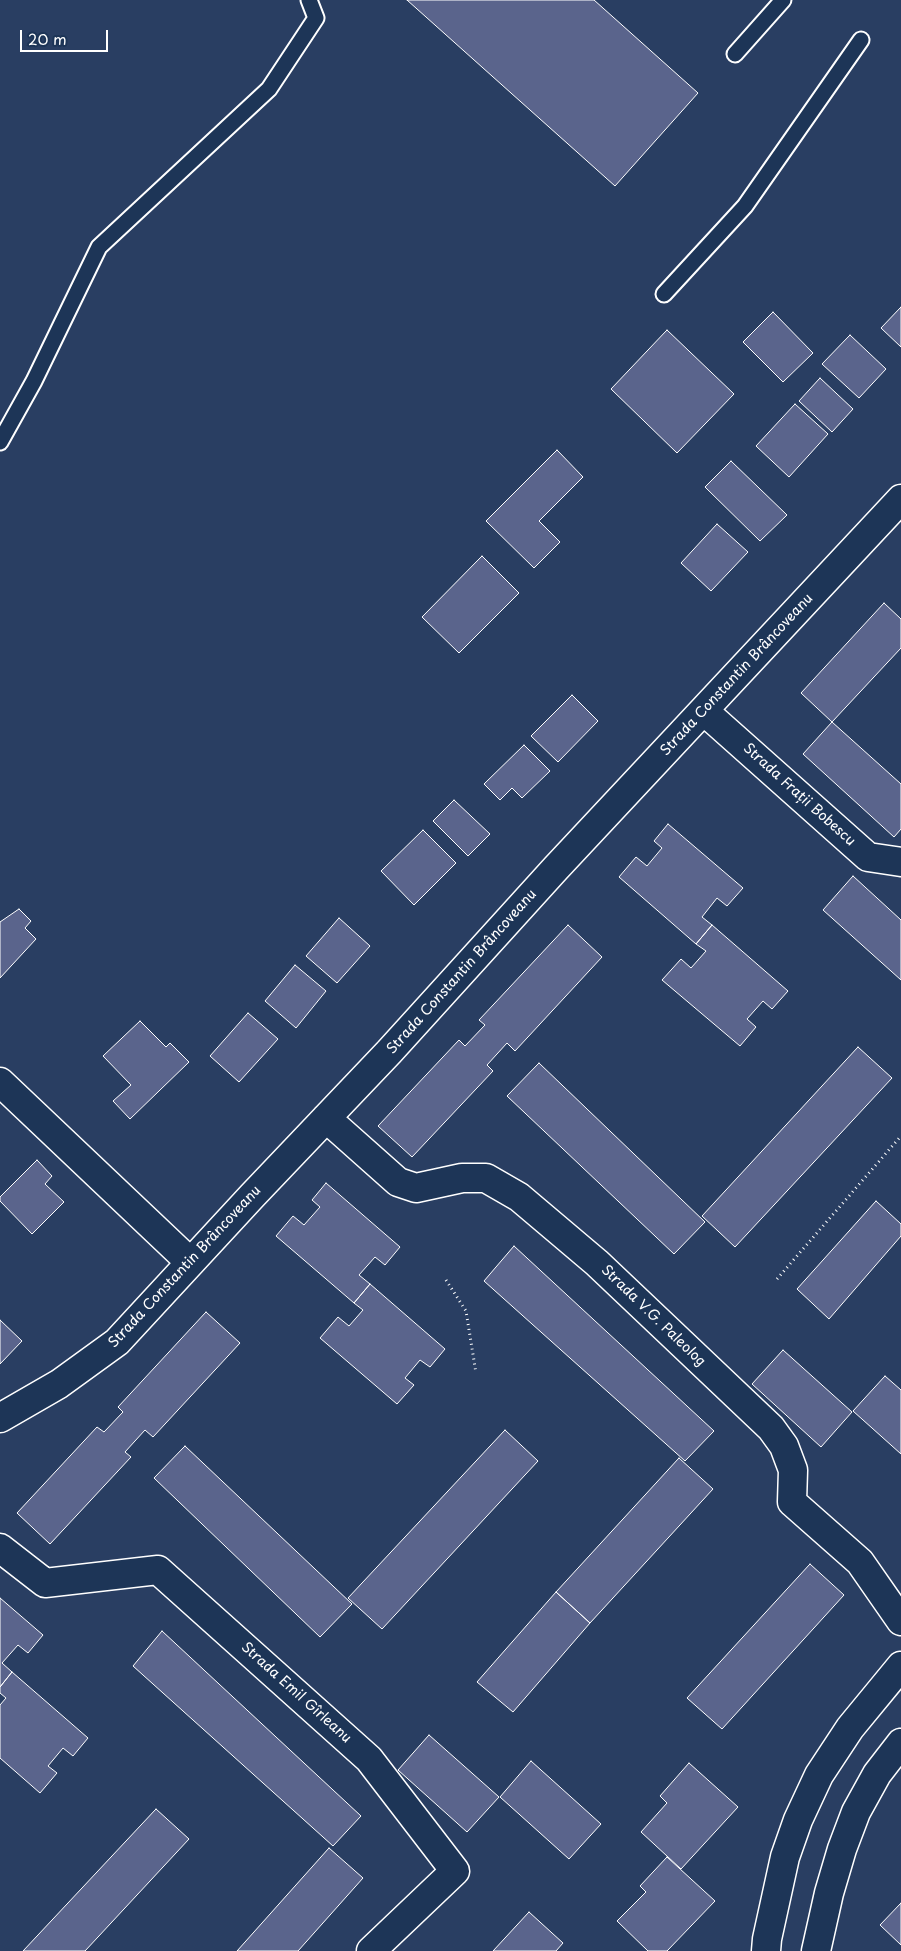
<!DOCTYPE html>
<meta charset="utf-8">
<style>
body{margin:0}
#map{position:relative;width:901px;height:1951px;overflow:hidden;background:#293e62;font-family:"Playpen Sans",sans-serif}
canvas{display:block}
.scale{position:absolute;left:20px;top:30px;width:88px;height:22px;box-sizing:border-box;border:2px solid #fff;border-top:0;padding-left:6px;font-size:15px;line-height:18px;white-space:nowrap;color:#fff;-webkit-text-stroke:4px #1d3557;paint-order:stroke}
</style>
<div id="map">
<canvas width="901" height="1951"></canvas>
<div class="scale">20 m</div>
</div>
<script>
const c = document.querySelector('canvas').getContext('2d');
c.lineJoin = 'round';
function fillPath(path, color) { c.fillStyle = color; c.fill(path, 'evenodd'); }
const shape = rows => new Path2D(rows.map(r => 'M' + r).join(''));
function strokePath(path, color, width, dash) { c.strokeStyle = color; c.lineWidth = width; c.lineCap = dash ? 'butt' : 'round'; c.setLineDash(dash || []); c.stroke(path); }
function label(font, color, halo, rows, align = 'center') {
  c.font = font + ' "Playpen Sans",sans-serif'; c.lineWidth = 4; c.setLineDash([]); c.textBaseline = 'middle'; c.strokeStyle = halo; c.fillStyle = color; for (const [text, x, y, turn = 0] of rows) {
    c.save(); c.translate(x, y); c.rotate((+turn || 0) * Math.PI / 180); c.textAlign = isNaN(turn) ? turn : align; if (halo) c.strokeText(text, 0, 0); c.fillText(text, 0, 0); c.restore();
  }
}
const building = shape([
 [407,0,594,0,698,93,615,186,407,0],
 [901,307,901,347,881,328,901,307],
 [773,312,813,353,783,382,743,342,773,312],
 [667,330,734,394,677,453,611,389,667,330],
 [850,335,886,369,859,398,822,364,850,335],
 [820,378,853,409,832,432,799,401,820,378],
 [795,404,828,434,789,477,756,446,795,404],
 [557,450,583,477,539,521,560,542,534,568,486,521,557,450],
 [731,461,787,515,760,541,705,487,731,461],
 [717,524,748,552,711,591,681,563,717,524],
 [482,556,519,593,459,653,422,617,482,556],
 [884,603,901,619,901,648,832,722,801,693,884,603],
 [572,695,598,721,558,762,531,736,572,695],
 [832,722,901,784,901,829,894,837,803,754,832,722],
 [524,745,550,771,522,798,512,788,500,800,484,784,524,745],
 [454,800,490,834,468,856,433,821,454,800],
 [668,824,743,888,727,906,717,898,702,917,712,925,696,944,619,877,636,857,647,866,662,848,654,841,668,824],
 [423,830,456,863,414,905,381,871,423,830],
 [853,876,901,920,901,980,823,910,853,876],
 [19,909,31,921,25,928,36,939,0,978,0,922,19,909],
 [339,918,370,946,337,983,306,956,339,918],
 [568,925,602,957,515,1051,507,1043,487,1065,493,1071,412,1157,378,1126,459,1040,465,1046,485,1025,479,1020,568,925],
 [712,925,788,991,772,1009,763,1001,747,1019,756,1027,740,1046,662,980,681,959,691,968,706,951,696,944,712,925],
 [295,965,326,991,296,1028,265,1001,295,965],
 [248,1013,278,1039,239,1082,210,1056,248,1013],
 [140,1021,166,1047,170,1043,189,1062,130,1119,113,1101,131,1085,103,1056,140,1021],
 [858,1047,892,1078,735,1247,702,1216,858,1047],
 [539,1063,705,1222,674,1254,507,1096,539,1063],
 [37,1160,52,1176,45,1184,64,1202,32,1234,0,1201,0,1197,37,1160],
 [326,1183,400,1247,385,1265,375,1257,359,1275,370,1284,354,1303,276,1236,293,1216,304,1225,320,1207,312,1200,326,1183],
 [876,1201,901,1224,901,1236,829,1319,797,1289,876,1201],
 [514,1246,714,1431,685,1461,484,1281,514,1246],
 [370,1284,445,1349,430,1367,420,1360,405,1378,414,1385,397,1404,320,1338,338,1317,349,1326,363,1310,354,1303,370,1284],
 [206,1312,240,1343,153,1437,145,1430,125,1452,131,1457,50,1544,17,1513,97,1427,104,1432,123,1412,118,1407,206,1312],
 [0,1320,22,1341,0,1364,0,1320],
 [783,1350,852,1412,821,1447,752,1384,783,1350],
 [885,1376,901,1390,901,1454,853,1411,885,1376],
 [505,1430,538,1461,382,1629,348,1598,505,1430],
 [185,1446,352,1604,320,1637,154,1478,185,1446],
 [679,1458,713,1489,590,1623,556,1592,679,1458],
 [810,1564,844,1595,722,1729,687,1698,810,1564],
 [556,1592,590,1623,513,1712,477,1682,556,1592],
 [0,1598,43,1635,28,1653,18,1645,2,1663,12,1672,0,1687,0,1598],
 [162,1631,361,1816,333,1846,133,1666,162,1631],
 [12,1672,88,1738,73,1756,63,1748,48,1766,57,1773,40,1793,0,1758,0,1705,6,1698,0,1693,0,1687,12,1672],
 [429,1735,499,1797,467,1832,398,1770,429,1735],
 [531,1761,601,1824,569,1859,500,1797,531,1761],
 [689,1763,738,1807,681,1869,641,1832,667,1803,660,1796,689,1763],
 [156,1809,189,1839,85,1951,23,1951,156,1809],
 [329,1848,363,1878,298,1951,237,1951,329,1848],
 [667,1857,715,1901,667,1951,648,1951,617,1921,646,1892,640,1886,667,1857],
 [901,1903,901,1945,880,1925,901,1903],
 [529,1912,563,1943,556,1951,493,1951,529,1912]
]);
fillPath(building, '#5a648c');
strokePath(building, '#fff', 1);
const lane = shape([
 [735,54,783,0],
 [664,294,745,206,861,40],
 [0,442,34,381,99,247,269,89,316,18,309,0]
]);
const street = shape([
 [704,711,868,857,901,862],
 [0,1082,190,1262],
 [326,1118,398,1182,416,1188,462,1178,486,1178,519,1197,597,1263,771,1428,784,1446,793,1470,792,1502,860,1562,901,1621],
 [0,1418,59,1384,117,1342,252,1196,389,1052,556,868,901,499],
 [0,1548,45,1583,158,1570,369,1759,455,1871,371,1951]
]);
const secondary = shape([
 [766,1951,767,1939,785,1857,798,1820,819,1775,850,1728,901,1666],
 [816,1951,829,1893,842,1849,856,1812,877,1774,901,1743]
]);
strokePath(lane, '#fff', 19);
strokePath(street, '#fff', 31);
strokePath(secondary, '#fff', 31);
strokePath(shape([
 [777,1279,901,1136],
 [446,1280,466,1311,476,1373]
]), '#fff', 3, [1, 4]);
strokePath(lane, '#1d3557', 15);
strokePath(street, '#1d3557', 28);
strokePath(secondary, '#1d3557', 28);
label('14px', '#fff', '#1d3557', [
 ["Strada Constantin Brâncoveanu",737,675,-47],
 ["Strada Frații Bobescu",799,795,42],
 ["Strada Constantin Brâncoveanu",462,972,-48],
 ["Strada Constantin Brâncoveanu",185,1267,-47],
 ["Strada V.G. Paleolog",653,1316,44],
 ["Strada Emil Gîrleanu",296,1693,42]
]);
</script>
